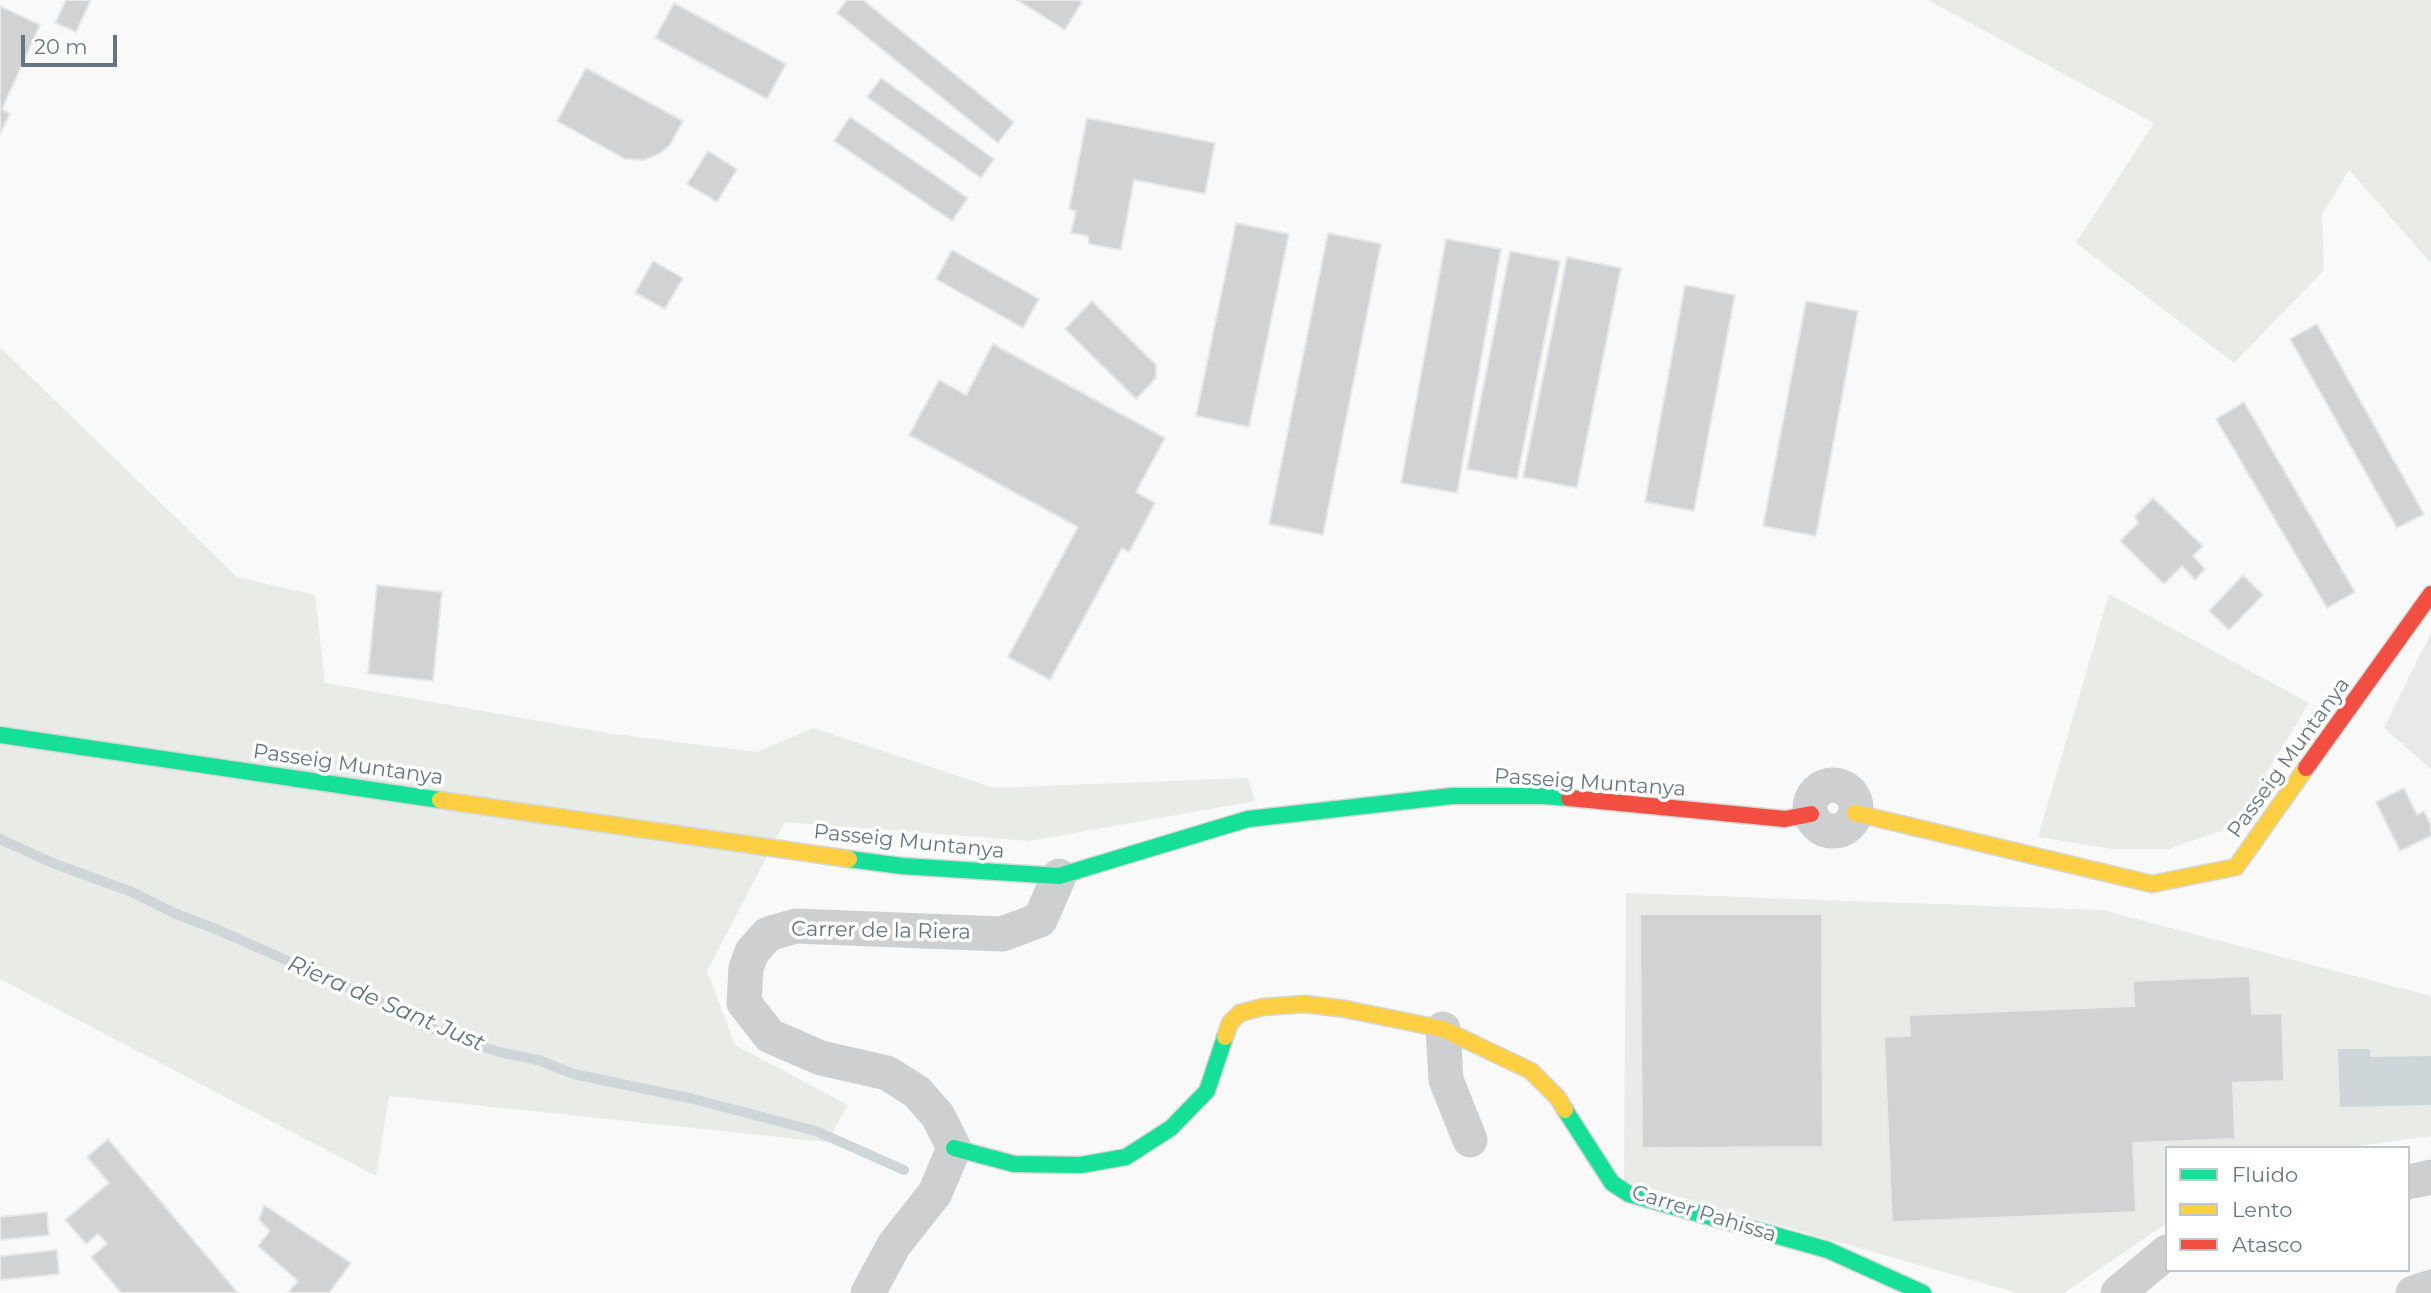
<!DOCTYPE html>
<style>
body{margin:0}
#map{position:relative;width:2431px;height:1293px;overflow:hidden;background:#f9f9f9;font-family:Montserrat,sans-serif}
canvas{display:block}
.legend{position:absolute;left:2165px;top:1146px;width:245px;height:126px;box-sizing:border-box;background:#fff;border:2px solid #c1c8cd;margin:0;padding:9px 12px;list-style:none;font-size:21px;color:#657683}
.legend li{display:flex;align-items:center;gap:14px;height:35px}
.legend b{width:35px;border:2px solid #c1c8cd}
.scale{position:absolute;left:21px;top:35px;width:96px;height:32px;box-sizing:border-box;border:4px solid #657683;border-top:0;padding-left:9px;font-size:21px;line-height:24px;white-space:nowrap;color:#657683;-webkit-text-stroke:5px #fff;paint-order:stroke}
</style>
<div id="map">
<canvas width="2431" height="1293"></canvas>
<ul class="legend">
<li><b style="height:9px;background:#16e098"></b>Fluido</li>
<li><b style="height:9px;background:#ffcf43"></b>Lento</li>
<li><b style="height:9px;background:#f24e42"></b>Atasco</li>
</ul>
<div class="scale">20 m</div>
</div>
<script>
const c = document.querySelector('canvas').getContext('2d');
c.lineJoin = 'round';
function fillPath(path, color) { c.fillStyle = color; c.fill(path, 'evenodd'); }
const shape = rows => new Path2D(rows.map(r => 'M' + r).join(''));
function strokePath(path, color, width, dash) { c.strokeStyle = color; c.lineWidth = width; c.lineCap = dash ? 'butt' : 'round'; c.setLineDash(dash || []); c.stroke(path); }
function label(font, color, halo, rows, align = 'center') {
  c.font = font + ' Montserrat,sans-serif'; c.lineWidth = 7; c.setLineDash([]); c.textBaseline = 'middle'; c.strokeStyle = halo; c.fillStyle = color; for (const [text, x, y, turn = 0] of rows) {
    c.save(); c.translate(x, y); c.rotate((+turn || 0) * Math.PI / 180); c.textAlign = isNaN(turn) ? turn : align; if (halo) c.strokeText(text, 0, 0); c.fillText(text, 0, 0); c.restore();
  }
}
fillPath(shape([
 [2431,633,2431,769,2384,728]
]), '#e8e9e9');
fillPath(shape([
 [1928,0,2431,0,2431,263,2349,170,2322,215,2324,270,2234,363,2076,243,2154,123],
 [0,347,237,577,315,595,325,683,607,733,757,752,813,728,994,788,1248,778,1255,801,1029,841,785,822,707,971,735,1045,848,1105,827,1142,389,1096,376,1176,0,979],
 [2109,594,2309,703,2235,826,2169,849,2112,849,2038,837],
 [1626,893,2102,910,2431,996,2431,1136,2346,1148,2167,1148,2167,1223,2064,1293,2017,1293,1624,1181]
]), '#e8ebe6');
fillPath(shape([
 [2338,1049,2370,1049,2370,1057,2431,1056,2431,1105,2340,1107]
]), '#ced6d9');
strokePath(shape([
 [0,839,55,864,132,892,176,914,216,929,385,1004,423,1025,460,1039,499,1052,538,1060,574,1074,693,1099,816,1131,904,1170]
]), '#ced6d9', 10);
const building = shape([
 [66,0,91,0,76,32,55,23,66,0],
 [847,0,863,0,1014,122,998,143,837,13,847,0],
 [1017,0,1078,0,1082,2,1065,30,1017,0],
 [674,3,786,64,767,99,655,38,674,3],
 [0,6,40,25,2,109,10,114,0,134,0,6],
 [586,68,683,121,670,145,659,154,644,160,625,159,557,121,586,68],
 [881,78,994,159,981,178,867,97,881,78],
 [850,117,968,198,952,221,834,141,850,117],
 [1087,118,1215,143,1205,194,1134,180,1121,250,1089,244,1088,236,1071,233,1076,211,1069,209,1087,118],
 [708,151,737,169,717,202,687,184,708,151],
 [1236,223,1289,234,1249,427,1196,416,1236,223],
 [1328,233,1381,244,1323,535,1269,524,1328,233],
 [1446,239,1501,249,1457,493,1401,483,1446,239],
 [952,250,1039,299,1023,328,936,279,952,250],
 [1510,251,1560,261,1517,479,1467,469,1510,251],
 [1567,257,1621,268,1577,488,1523,477,1567,257],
 [653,261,683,278,665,309,635,293,653,261],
 [1685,285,1735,295,1694,511,1645,502,1685,285],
 [1092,301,1156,365,1156,378,1136,399,1065,329,1092,301],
 [1806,301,1858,311,1816,536,1763,526,1806,301],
 [2317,324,2424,514,2397,528,2290,339,2317,324],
 [993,344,1165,438,1136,492,1155,503,1129,552,1122,548,1050,680,1008,657,1078,527,909,435,939,380,966,395,993,344],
 [2244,402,2355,592,2327,608,2216,419,2244,402],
 [2153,498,2203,546,2193,556,2205,569,2195,580,2182,566,2164,584,2120,541,2138,523,2135,516,2153,498],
 [2243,575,2263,595,2229,630,2209,611,2243,575],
 [377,585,442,592,433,681,368,674,377,585],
 [2404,788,2417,815,2424,811,2431,825,2431,836,2400,851,2376,802,2404,788],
 [1640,914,1822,914,1823,1147,1642,1148,1640,914],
 [2250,976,2252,1014,2282,1013,2284,1081,2233,1083,2235,1139,2133,1143,2136,1212,1892,1222,1884,1037,1910,1036,1909,1015,2134,1006,2133,981,2250,976],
 [108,1139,238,1293,121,1293,91,1257,107,1244,98,1234,86,1244,65,1220,109,1183,87,1157,108,1139],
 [264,1205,351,1263,329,1293,288,1293,298,1281,258,1246,270,1231,259,1220,264,1205],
 [47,1212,49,1235,0,1240,0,1217,47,1212],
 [57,1250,59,1274,0,1280,0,1256,57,1250]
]);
fillPath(building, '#d0d2d3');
strokePath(building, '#e8e8e8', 2);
const fast = shape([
 [0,735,440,800],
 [849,859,902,866,1059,876,1248,819,1452,796,1544,796,1569,798],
 [1565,1110,1612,1183,1629,1194,1828,1250,1923,1293],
 [954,1148,1014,1164,1081,1165,1126,1157,1171,1128,1207,1091,1225,1037]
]);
const slow = shape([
 [440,800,849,859],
 [1855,813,2152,884,2236,867,2306,768],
 [1225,1037,1230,1023,1240,1013,1263,1007,1305,1004,1345,1009,1443,1029,1531,1071,1558,1098,1565,1110]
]);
const jam = shape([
 [2306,768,2431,594],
 [1569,798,1785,819,1811,814]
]);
strokePath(fast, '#d5d6d7', 19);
strokePath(slow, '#d5d6d7', 19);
strokePath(jam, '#d5d6d7', 19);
strokePath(shape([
 '1810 808a23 23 0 1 1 46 0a23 23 0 1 1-46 0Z',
 [1443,1029,1446,1080,1470,1140],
 [2408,1182,2431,1177],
 [868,1293,894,1245,935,1193,954,1148,938,1116,917,1092,887,1073,821,1058,770,1036,744,1003,746,968,752,952,768,934,796,926,1002,934,1040,920,1059,876],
 [2118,1293,2167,1252],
 [2413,1293,2431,1287]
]), '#cecfd0', 35);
strokePath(fast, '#16e098', 16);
strokePath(slow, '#ffcf43', 16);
strokePath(jam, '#f24e42', 16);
label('21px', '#657683', '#fff', [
 ["Passeig Muntanya",2289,758,-54],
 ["Passeig Muntanya",348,765,8],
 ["Passeig Muntanya",1590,783,4],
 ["Passeig Muntanya",909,842,6],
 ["Carrer de la Riera",881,931,1],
 ["Carrer Pahissa",1704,1214,17]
]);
label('italic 23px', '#60757c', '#fff', [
 ["Riera de Sant Just",386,1004,23]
]);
</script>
